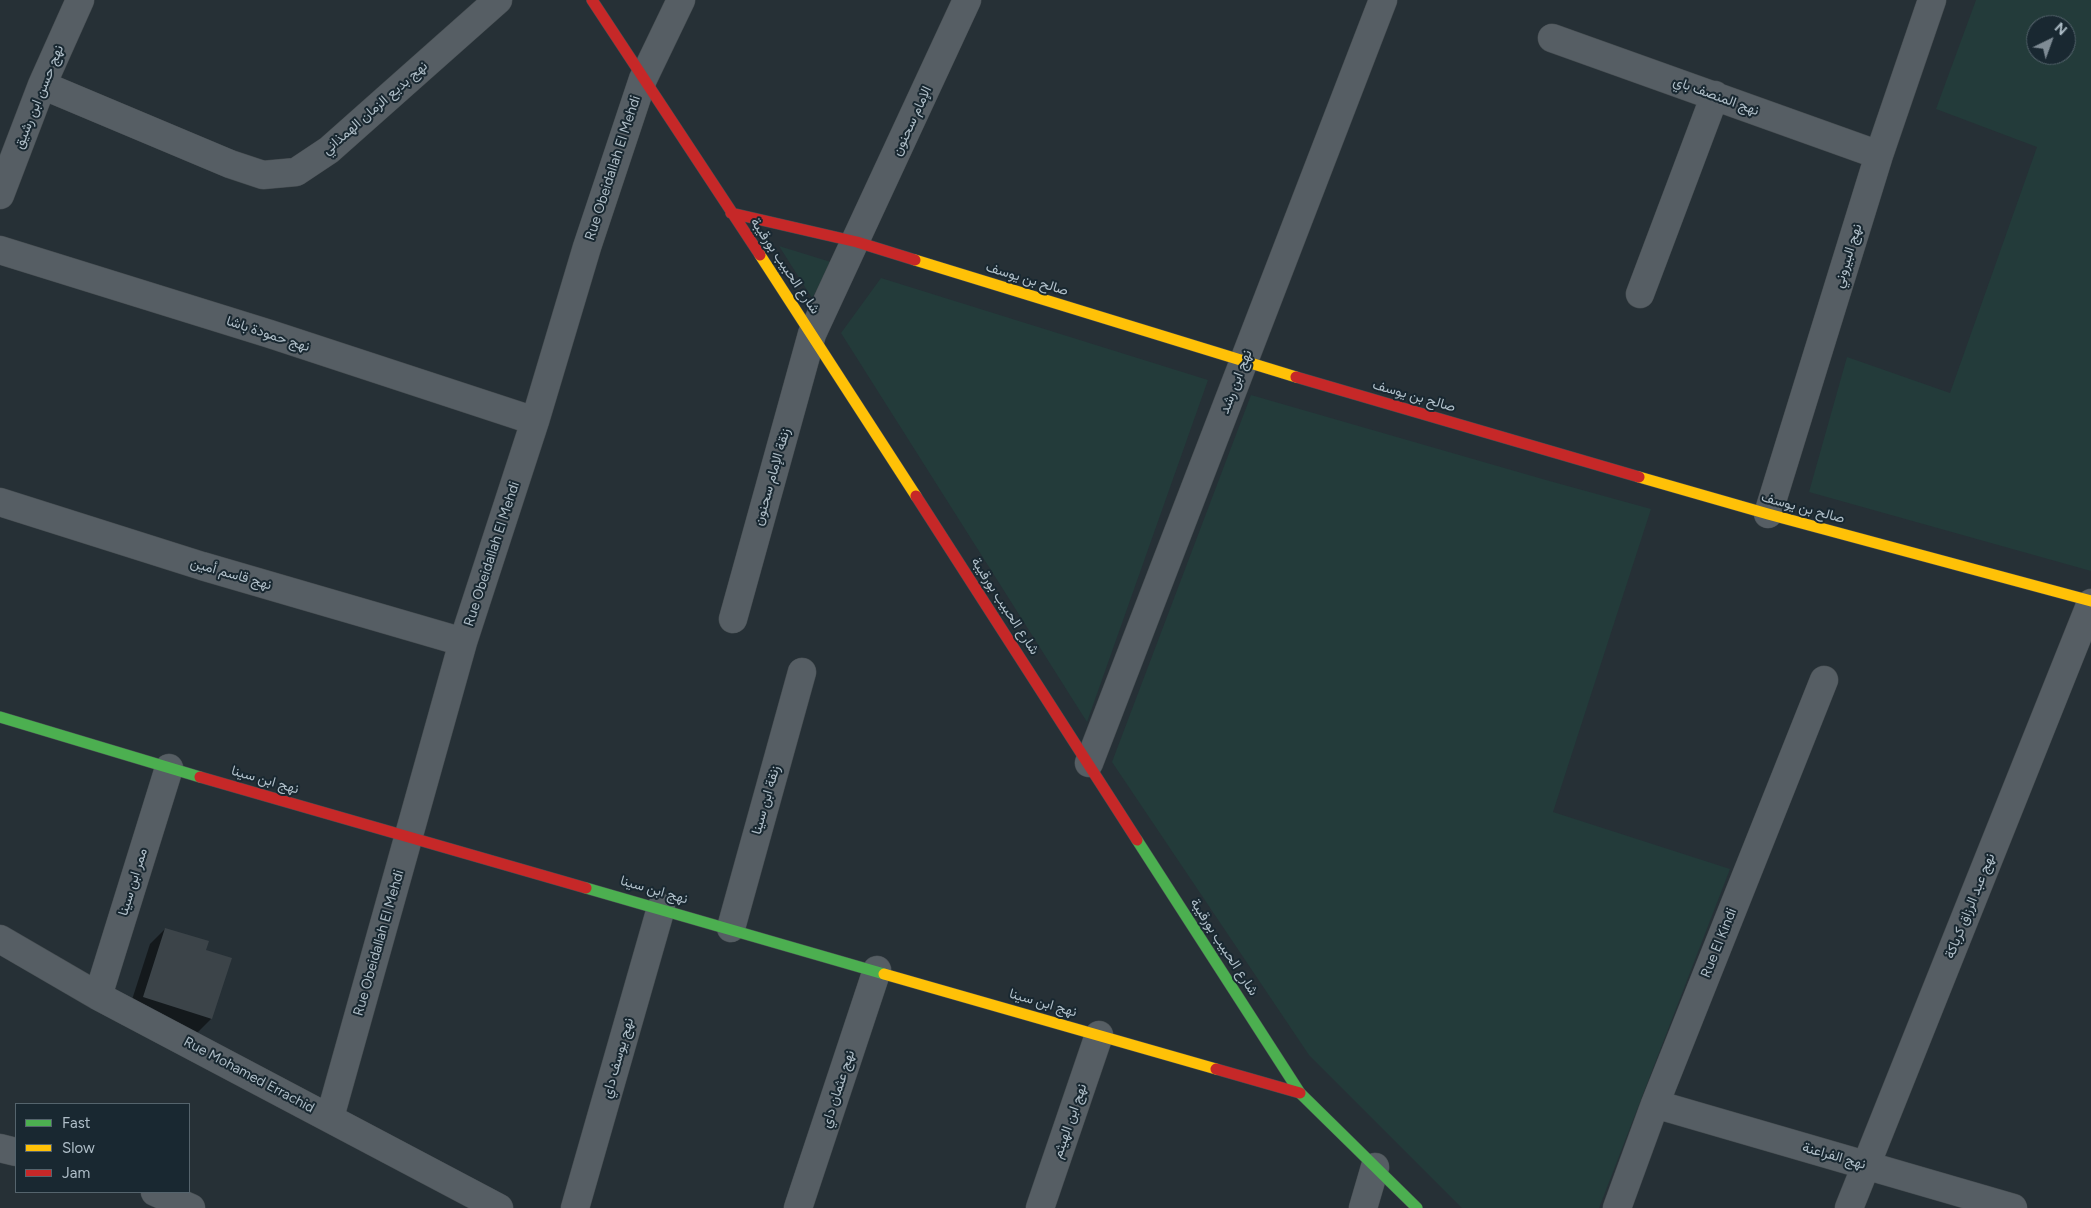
<!DOCTYPE html>
<meta charset="utf-8">
<style>
body{margin:0}
#map{position:relative;width:2091px;height:1208px;overflow:hidden;background:#263036;font-family:Figtree,sans-serif}
canvas{display:block}
.legend{position:absolute;left:15px;top:1103px;width:175px;height:90px;box-sizing:border-box;background:#192831;border:1px solid #55646d;margin:0;padding:6px 9px;list-style:none;font-size:15px;color:#afbec8}
.legend li{display:flex;align-items:center;gap:10px;height:25px}
.legend b{width:25px;border:1px solid #55646d}
.north{position:absolute;left:2026px;top:15px;width:50px;height:50px;box-sizing:border-box;background:#192831;border:1px solid #55646d;border-radius:50%;rotate:42deg;font-size:14px;font-weight:700;line-height:20px;text-align:center;color:#afbec8}
.north::after{content:'';display:block;margin:auto;width:18px;height:22px;background:#7f8c95;clip-path:polygon(50% 0,100% 100%,50% 72%,0 100%)}
</style>
<div id="map">
<canvas width="2091" height="1208"></canvas>
<ul class="legend">
<li><b style="height:6px;background:#4caf50"></b>Fast</li>
<li><b style="height:6px;background:#ffc107"></b>Slow</li>
<li><b style="height:6px;background:#c62828"></b>Jam</li>
</ul>
<div class="north">N</div>
</div>
<script>
const c = document.querySelector('canvas').getContext('2d');
c.lineJoin = 'round';
function fillPath(path, color) { c.fillStyle = color; c.fill(path, 'evenodd'); }
const shape = rows => new Path2D(rows.map(r => 'M' + r).join(''));
function strokePath(path, color, width, dash) { c.strokeStyle = color; c.lineWidth = width; c.lineCap = dash ? 'butt' : 'round'; c.setLineDash(dash || []); c.stroke(path); }
function label(font, color, halo, rows, align = 'center') {
  c.font = font + ' Figtree,Vazirmatn,sans-serif'; c.lineWidth = 4; c.setLineDash([]); c.textBaseline = 'middle'; c.strokeStyle = halo; c.fillStyle = color; for (const [text, x, y, turn = 0] of rows) {
    c.save(); c.translate(x, y); c.rotate((+turn || 0) * Math.PI / 180); c.textAlign = isNaN(turn) ? turn : align; if (halo) c.strokeText(text, 0, 0); c.fillText(text, 0, 0); c.restore();
  }
}
fillPath(shape([
 [1976,0,2091,0,2091,571,1809,492,1847,357,1950,393,2037,147,1936,109],
 [2036,25,2066,25,2066,55,2036,55],
 [779,246,834,263,812,298],
 [881,278,1208,380,1087,722,841,333],
 [1251,395,1546,480,1651,509,1553,812,1730,869,1599,1208,1462,1208,1309,1055,1112,762]
]), '#233b3a');
fillPath(shape([
 [165,929,211,1019,196,1034,128,1012,150,944]
]), '#0007');
fillPath(shape([
 [165,928,209,941,206,950,232,958,212,1019,143,997]
]), '#3c4449');
const street = shape([
 [1552,38,1879,155],
 [42,85,230,164,263,175,296,172,329,150,498,0],
 [0,195,42,85,80,0],
 [0,250,270,334,535,421],
 [1640,294,1715,95],
 [0,502,202,566,463,642],
 [1768,514,1879,155,1932,0],
 [733,619,812,334,967,0],
 [1089,763,1383,0],
 [731,928,802,672],
 [0,939,98,996,499,1208],
 [98,996,169,768],
 [1655,1104,2013,1208],
 [330,1117,463,642,535,421,587,247,643,79,681,0],
 [0,1148,16,1152],
 [155,1192,191,1208],
 [575,1208,661,908],
 [798,1208,877,970],
 [1040,1208,1099,1035],
 [1363,1208,1375,1167],
 [1617,1208,1655,1104,1824,680],
 [1849,1208,2091,603]
]);
const fast = shape([
 [0,717,200,777],
 [1137,840,1300,1093,1417,1208],
 [586,888,884,974]
]);
const slow = shape([
 [760,255,916,496],
 [915,260,1296,377],
 [1639,477,1768,514,2091,601],
 [884,974,1216,1069]
]);
const jam = shape([
 [592,0,760,255],
 [731,213,857,242,915,260],
 [1296,377,1639,477],
 [916,496,1137,840],
 [200,777,586,888],
 [1216,1069,1300,1093]
]);
strokePath(street, '#454c50', 29);
strokePath(fast, '#454c50', 12);
strokePath(slow, '#454c50', 12);
strokePath(jam, '#454c50', 12);
strokePath(street, '#565e64', 28);
strokePath(fast, '#4caf50', 11);
strokePath(slow, '#ffc107', 11);
strokePath(jam, '#c62828', 11);
label('14px', '#afbec8', '#192831', [
 ["نهج المنصف باي",1716,96,20],
 ["نهج حسن ابن رشيق",39,97,-68],
 ["نهج بديع الزمان الهمذاني",375,108,-41],
 ["الإمام سحنون",912,121,-65],
 ["Rue Obeidallah El Mehdi",613,168,-72],
 ["نهج البيروني",1848,256,-73],
 ["شارع الحبيب بورقيبة",785,266,56],
 ["صالح بن يوسف",1027,279,17],
 ["نهج حمودة باشا",268,334,18],
 ["نهج ابن رشد",1236,382,-69],
 ["صالح بن يوسف",1414,396,16],
 ["زنقة الإمام سحنون",772,477,-74],
 ["صالح بن يوسف",1803,508,15],
 ["Rue Obeidallah El Mehdi",492,554,-72],
 ["نهج قاسم أمين",231,574,16],
 ["شارع الحبيب بورقيبة",1005,606,57],
 ["نهج ابن سينا",265,780,16],
 ["زنقة ابن سينا",766,800,-74],
 ["ممر ابن سينا",133,882,-73],
 ["نهج ابن سينا",654,890,16],
 ["نهج عبد الرزاق كرباكة",1970,906,-68],
 ["Rue Obeidallah El Mehdi",379,943,-74],
 ["Rue El Kindi",1719,943,-68],
 ["شارع الحبيب بورقيبة",1224,947,57],
 ["نهج ابن سينا",1043,1003,16],
 ["نهج يوسف داي",618,1058,-74],
 ["Rue Mohamed Errachid",249,1075,28],
 ["نهج عثمان داي",838,1089,-72],
 ["نهج ابن الهيثم",1070,1121,-71],
 ["نهج الفراعنة",1834,1156,16]
]);
</script>
